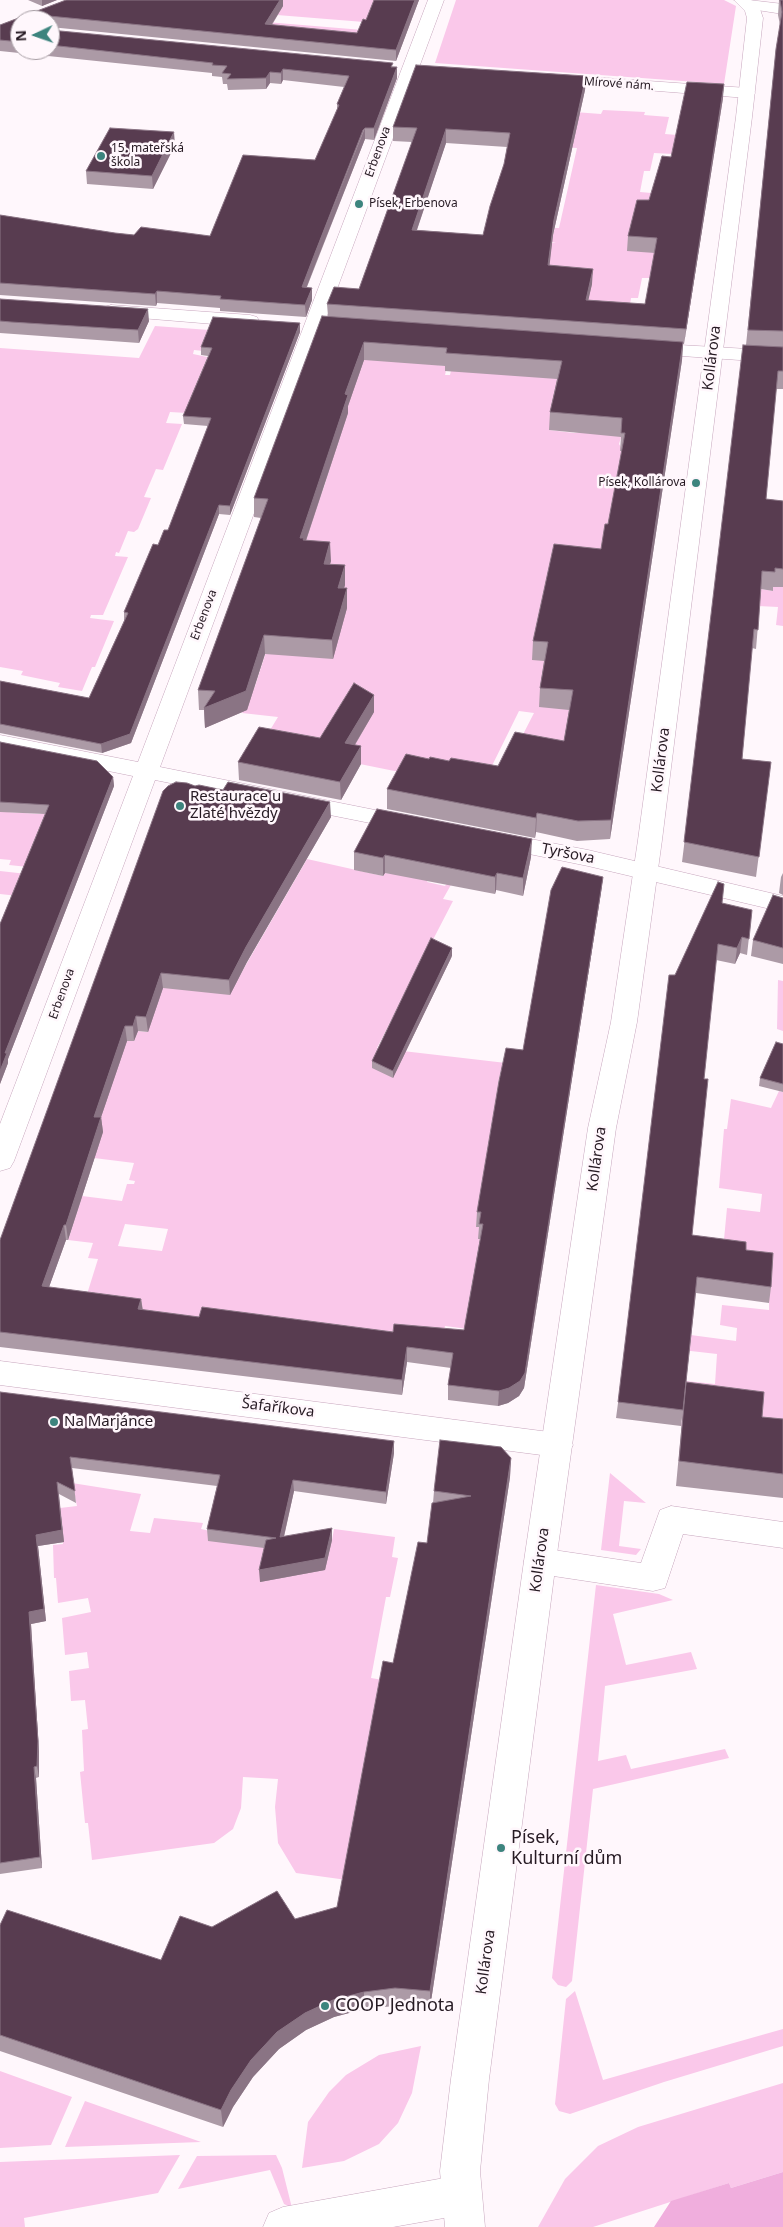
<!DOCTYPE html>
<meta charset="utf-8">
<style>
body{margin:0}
#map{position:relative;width:783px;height:2227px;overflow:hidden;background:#fff7fc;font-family:"Noto Sans",sans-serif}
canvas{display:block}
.north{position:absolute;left:10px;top:10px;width:50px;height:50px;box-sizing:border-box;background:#fff7fc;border:1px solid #a89fa5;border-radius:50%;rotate:267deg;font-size:14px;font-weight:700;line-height:20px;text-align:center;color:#261a23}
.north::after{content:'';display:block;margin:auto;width:18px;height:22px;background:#3d847e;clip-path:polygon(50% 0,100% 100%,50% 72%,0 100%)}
</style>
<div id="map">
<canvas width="783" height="2227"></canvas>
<div class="north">N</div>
</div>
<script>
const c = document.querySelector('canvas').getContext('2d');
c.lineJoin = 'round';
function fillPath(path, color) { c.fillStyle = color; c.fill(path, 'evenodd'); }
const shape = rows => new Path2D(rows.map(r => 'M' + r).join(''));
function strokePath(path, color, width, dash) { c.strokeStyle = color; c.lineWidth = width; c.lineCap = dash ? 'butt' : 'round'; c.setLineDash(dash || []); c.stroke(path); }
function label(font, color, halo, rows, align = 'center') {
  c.font = font + ' "Noto Sans",sans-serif'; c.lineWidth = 5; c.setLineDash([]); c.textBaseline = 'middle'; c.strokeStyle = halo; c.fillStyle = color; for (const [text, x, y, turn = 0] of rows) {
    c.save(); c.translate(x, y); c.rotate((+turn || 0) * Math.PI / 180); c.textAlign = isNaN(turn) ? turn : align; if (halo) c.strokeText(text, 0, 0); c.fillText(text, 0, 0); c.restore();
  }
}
fillPath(shape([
 [243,0,380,0,374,13,364,22,277,15,282,6],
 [456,0,724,0,736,6,724,84,435,63],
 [266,22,363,30,359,40,256,30],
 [603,110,645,112,644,115,669,117,665,134,677,135,673,154,654,153,650,171,644,171,640,192,663,194,655,278,642,278,638,298,631,298,628,318,585,316,591,286,561,284,533,242,556,243,552,242,552,238,555,228,559,228,577,148,543,146,561,111,601,114],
 [155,326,223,331,213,352,194,350,193,354,212,358,187,413,170,412,166,423,182,424,163,470,156,469,144,497,151,498,138,529,134,532,128,531,119,553,116,552,115,556,128,557,103,615,91,615,90,618,114,621,95,667,92,667,82,691,58,687,60,683,21,675,23,671,0,667,0,348,139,358],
 [364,357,447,366,445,375,450,375,452,366,592,380,549,430,574,433,624,427,619,444,624,452,578,710,564,752,514,752,534,713,519,711,482,786,429,778,345,761,267,735,278,717,242,713,255,686,297,556,324,487,343,420],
 [773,587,783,587,783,626,776,625,778,607,758,606,761,589,773,591],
 [0,806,7,812,40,814,54,809,28,867,9,865,11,860,0,859],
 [307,859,383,876,385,873,429,878,427,882,445,886,448,882,452,883,443,899,453,901,377,1048,506,1063,504,1070,501,1070,498,1084,501,1084,476,1227,481,1227,491,1240,476,1330,445,1326,442,1343,83,1307,98,1259,88,1258,93,1243,68,1240,82,1196,122,1201,127,1184,134,1184,135,1181,129,1180,134,1163,94,1158,96,1132,125,1041,134,1041,138,1031,147,1032,158,971,236,982],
 [125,1224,168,1229,162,1251,118,1246],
 [0,871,27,874,18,896,0,894],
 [778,980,783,981,783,1031,777,1029],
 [779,1091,783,1092,783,1438,681,1426,686,1381,715,1384,717,1354,682,1350,683,1334,736,1341,737,1328,720,1325,722,1305,769,1310,769,1303,723,1250,727,1208,760,1212,762,1194,719,1188,724,1129,727,1129,731,1099,771,1108],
 [610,1473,646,1503,624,1501,619,1546,641,1549,636,1555,601,1550],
 [72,1483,141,1494,130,1531,150,1533,154,1518,203,1523,201,1529,210,1531,272,1531,266,1552,332,1540,334,1529,395,1537,392,1557,398,1558,390,1597,386,1597,371,1678,383,1680,347,1880,296,1873,278,1843,275,1807,278,1779,243,1777,241,1808,233,1829,214,1843,92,1860,88,1823,85,1823,80,1772,84,1771,82,1730,88,1729,85,1700,71,1701,69,1671,89,1668,87,1652,65,1655,62,1618,91,1612,88,1598,58,1603,56,1578,54,1578,53,1545,63,1544,60,1508,77,1506],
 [596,1585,659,1594,673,1600,613,1614,626,1665,691,1652,697,1669,605,1686,598,1761,626,1755,631,1769,725,1749,729,1758,593,1789,572,1981,566,1987,558,1985,552,1978],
 [575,1991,603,2080,783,2029,783,2046,664,2082,570,2114,559,2111,555,2104,566,1999],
 [421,2046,412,2093,398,2123,379,2144,344,2161,302,2168,308,2122,329,2092,346,2075,379,2055],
 [0,2071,72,2097,51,2145,0,2148],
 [783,2083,783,2172,731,2188,729,2183,593,2227,538,2227,565,2179,598,2146,638,2127],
 [85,2101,201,2142,65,2147],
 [180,2155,158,2193,24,2218,25,2227,0,2227,0,2162],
 [276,2155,282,2168,292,2208,284,2204,270,2170,178,2189,197,2156]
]), '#fac8ea');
fillPath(shape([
 [783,2172,783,2227,654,2227,671,2201,729,2183,731,2188]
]), '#f0aedd');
const minor = shape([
 [428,0,444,0,160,767,410,817,419,819,422,824,419,829,410,831,155,780,14,1161,10,1168,0,1171,0,1124,133,776,0,749,0,735,138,762,428,0],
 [749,0,783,4,783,14,744,8,741,5,744,2,749,0],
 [549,74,747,88,753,90,755,93,753,96,747,98,543,82,541,79,543,76,549,74],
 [111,305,250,315,257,317,259,321,257,325,250,327,104,315,102,311,104,307,111,305],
 [645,343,783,351,783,363,638,353,635,349,638,345,645,343],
 [494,832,588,850,783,896,783,912,588,866,485,845,482,840,485,835,494,832],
 [0,1361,557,1433,568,1436,573,1445,568,1454,557,1457,0,1385,0,1361],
 [671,1506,783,1522,783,1548,683,1534,665,1588,653,1591,540,1574,529,1570,524,1561,529,1552,540,1548,641,1563,660,1510,671,1506],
 [461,2175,475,2181,481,2195,475,2209,461,2215,393,2227,263,2227,269,2213,283,2207,461,2175]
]);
const major = shape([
 [734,0,751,0,760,9,763,18,752,117,662,840,637,1022,616,1128,556,1561,489,2079,480,2171,485,2227,445,2227,440,2171,451,2079,524,1561,588,1128,611,1022,638,840,736,117,747,18,745,11,734,0]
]);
strokePath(minor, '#c7a6bd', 1);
strokePath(major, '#c7a6bd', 1);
fillPath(minor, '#fff');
fillPath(major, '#fff');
fillPath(shape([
 [28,0,57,0,42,6],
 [66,0,283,0,283,6,272,25,357,33,366,20,374,0,419,0,396,61,50,27,50,20,20,20,20,50,50,50,50,30,397,67,397,78,374,140,365,139,307,287,312,300,306,317,220,311,220,308,157,303,156,306,0,295,0,215,115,233,134,235,210,236,315,160,337,110,337,104,344,87,283,80,281,84,270,83,266,89,228,90,227,84,223,84,222,77,212,76,212,73,0,51,0,25],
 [779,0,783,0,783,389,776,389,766,499,783,501,783,587,773,587,773,591,761,589,756,649,752,648,742,759,771,762,756,877,682,862,746,345,776,49,780,25,778,15],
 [586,76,585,90,553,235,549,265,592,284,588,300,645,304,655,253,627,251,628,236,649,200,671,157,723,98,684,344,683,344,682,360,610,839,577,841,536,832,535,838,387,809,387,789,429,759,498,766,564,741,569,710,539,707,540,688,544,661,532,660,533,641,601,549,608,524,622,451,620,451,621,437,549,430,550,412,557,379,445,371,445,366,364,360,348,406,348,413,306,541,331,561,330,564,345,585,344,588,347,588,347,608,333,659,265,654,247,710,205,728,204,710,199,710,198,690,261,518,254,517,254,498,328,316,327,304,359,289,412,142,393,141,393,127],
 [446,143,507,147,504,164,483,235,417,230],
 [175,145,153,189,87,184,86,171],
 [0,299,149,321,139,343,0,333],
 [300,332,230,515,219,514,131,743,102,753,0,733,0,681,89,698,124,621,124,612,158,545,168,530,208,426,184,424,183,416,208,356,201,355,201,347],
 [374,695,374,712,355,745,361,746,361,764,341,800,239,780,238,762,320,738],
 [0,742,113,777,114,786,8,1059,8,1063,0,1084,0,924,45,814,0,812],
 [195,786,331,817,247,962,230,995,163,988,148,1032,138,1031,134,1041,127,1041,101,1117,103,1132,68,1240,66,1240,49,1287,141,1299,143,1310,199,1317,393,1332,464,1330,480,1239,478,1239,479,1227,476,1227,477,1212,523,1050,603,877,601,892,524,1388,519,1396,508,1403,498,1406,448,1400,448,1385,451,1368,407,1362,402,1395,0,1347,0,1240],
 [354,852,531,857,523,896,496,890,495,894,385,873,383,876,354,870],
 [783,873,783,895,779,893,781,877],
 [783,898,783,964,751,956,753,940],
 [752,910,747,955,740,953,735,964,716,960,704,1079,692,1235,746,1250,771,1287,769,1303,696,1293,684,1400,762,1417,783,1419,783,1498,676,1486,683,1410,681,1426,616,1418,675,975],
 [452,956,393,1078,372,1068,372,1061],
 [783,1044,783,1092,759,1086,760,1078],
 [0,1392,394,1453,386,1504,294,1491,284,1537,332,1540,325,1570,260,1582,264,1548,208,1541,207,1529,217,1486,72,1468,76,1503,59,1494,64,1542,38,1546,46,1621,31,1624,39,1752,39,1777,36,1778,42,1868,0,1874],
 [511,1458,510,1477,430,2008,395,2006,364,2009,334,2017,306,2030,279,2049,253,2077,233,2107,223,2127,0,2051,0,1925,161,1960,212,1927,295,1919,337,1907,393,1663,427,1543,433,1503,434,1491]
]), '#ac9aa6');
fillPath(shape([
 [42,0,57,0,42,6],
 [280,0,283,0,283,6,265,35,265,24],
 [415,0,419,0,396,61,396,50],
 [397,67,397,78,374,140,374,128],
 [283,69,283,80,281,84,281,73],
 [270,72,270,83,266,89,266,78],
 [586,76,585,90,553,235,548,279,548,265,554,220],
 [724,84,723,98,684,344,686,329],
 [365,128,365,139,315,265,302,299,302,287,315,253],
 [446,129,446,143,412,244,412,230],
 [174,132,175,145,153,189,152,176],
 [593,269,592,284,585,315,586,300],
 [312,288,312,300,306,317,305,305],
 [157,291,157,303,156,306,155,294],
 [148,309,149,321,139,343,138,330],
 [300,323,300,332,230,515,230,506],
 [364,342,364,360,348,406,348,413,304,546,300,538,345,394],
 [683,342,682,360,610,839,611,820],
 [219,505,219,514,131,743,102,753,101,744],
 [330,542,331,561,324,583,324,564],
 [345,565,345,585,338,607,338,588],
 [347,588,347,608,333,659,332,640],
 [264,635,265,654,247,710,205,728,204,708],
 [374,695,374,712,345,761,345,743],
 [361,746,361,764,341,800,340,782],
 [113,777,114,786,8,1059,8,1063,0,1084,0,1071,5,1053],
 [330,802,331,817,247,962,230,995,229,980,246,947],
 [537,813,536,832,535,838,536,818],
 [532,839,531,857,523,896,523,878],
 [385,855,385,873,383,876,383,858],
 [497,873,496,890,495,894,495,877],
 [603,877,601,892,524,1388,519,1396,508,1403,498,1406,499,1391],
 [742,937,740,953,735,964,737,948],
 [452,948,452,956,393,1078,393,1071],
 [161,973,163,988,148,1032,146,1017],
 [136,1016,138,1031,134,1041,133,1026],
 [125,1026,127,1041,96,1132,94,1117],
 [101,1117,103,1132,68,1240,66,1225],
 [64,1225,66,1240,44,1301,42,1286],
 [141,1299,143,1314,138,1309],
 [407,1347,407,1362,402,1395,402,1380],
 [394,1441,394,1453,386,1504,386,1492],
 [511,1458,510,1477,430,2008,430,1991],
 [293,1480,294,1491,281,1549,280,1537],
 [57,1482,64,1542,38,1546,46,1621,31,1624,39,1752,39,1777,37,1766,29,1612,36,1535],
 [332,1528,332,1540,325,1570,260,1582,259,1570],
 [34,1767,36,1778,42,1868,40,1857],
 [364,1992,364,2009,334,2017,306,2030,279,2049,253,2077,233,2107,223,2127,221,2110,231,2090,251,2060,277,2032,305,2013,333,2000]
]), '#8a7484');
const building = shape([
 [66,0,280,0,265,24,357,33,363,19,366,20,374,0,415,0,396,50,49,16,47,18,47,20,20,20,20,42,0,40,0,25,66,0],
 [780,0,783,0,783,331,748,330,776,49,782,12,780,0],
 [50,30,393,63,391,67,397,67,374,128,365,128,363,130,315,253,302,287,312,288,305,305,220,299,221,296,157,291,155,294,0,283,0,215,115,233,134,235,141,227,210,236,243,155,315,160,339,105,337,104,349,76,283,69,281,73,270,72,266,78,227,79,231,74,222,73,227,66,212,65,213,63,50,45,50,30],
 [416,65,586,76,554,220,548,265,593,269,586,300,645,304,657,238,628,236,637,200,649,200,662,156,671,157,687,82,724,84,686,329,327,304,334,287,359,289,417,128,393,127,416,65],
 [446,129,510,133,504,164,490,206,483,235,412,230,446,129],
 [110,128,174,132,152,176,86,171,110,128],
 [0,299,148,309,138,330,11,322,0,321,0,299],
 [322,316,683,342,611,820,578,821,537,813,536,818,387,789,406,754,429,759,430,757,449,761,451,758,498,766,515,732,564,741,573,690,540,688,548,642,533,641,554,544,601,549,605,524,608,524,625,433,621,433,622,418,550,412,562,361,446,353,447,348,364,342,345,394,348,395,300,538,304,538,303,540,330,542,324,564,345,565,338,588,347,588,332,640,264,635,246,691,204,708,215,691,198,690,268,499,254,498,322,316],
 [213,317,300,323,230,506,219,505,130,734,101,744,0,724,0,681,89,698,128,613,124,612,153,544,158,545,164,530,168,530,211,418,183,416,212,348,201,347,213,317],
 [743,345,783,347,783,371,778,371,766,499,783,501,783,569,775,568,775,572,762,571,758,630,754,629,742,759,771,762,759,857,684,842,743,345],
 [354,683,374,695,345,743,361,746,340,782,238,762,259,727,320,738,354,683],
 [0,742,97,761,113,777,5,1053,7,1053,0,1071,0,924,49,805,0,802,0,742],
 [176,782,187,783,195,786,199,785,223,790,228,782,330,802,246,947,229,980,161,973,146,1017,136,1016,133,1026,125,1026,94,1117,101,1117,66,1225,64,1225,42,1286,141,1299,138,1309,199,1317,202,1307,393,1332,394,1324,464,1330,483,1224,479,1224,481,1212,477,1212,499,1081,506,1048,523,1050,551,890,562,867,603,877,525,1373,520,1381,509,1388,499,1391,448,1385,453,1353,407,1347,402,1380,0,1332,0,1240,163,791,168,786,176,782],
 [377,809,532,839,523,878,497,873,495,877,385,855,383,858,354,852,377,809],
 [718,882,724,884,722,903,752,910,749,939,742,937,737,948,718,944,704,1079,708,1079,692,1235,746,1242,746,1250,773,1253,771,1287,697,1277,683,1410,618,1402,669,975,675,975,718,882],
 [773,895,783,898,783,948,753,940,773,895],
 [431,938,452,948,393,1071,372,1061,431,938],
 [776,1042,783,1044,783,1084,760,1078,776,1042],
 [686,1382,764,1392,762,1417,783,1419,783,1474,679,1461,686,1382],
 [0,1392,394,1441,386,1492,293,1480,280,1537,332,1528,325,1558,259,1570,266,1540,276,1538,207,1529,220,1475,70,1457,75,1491,57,1482,62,1530,36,1535,44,1609,29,1612,38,1741,37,1766,34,1767,40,1857,0,1863,0,1392],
 [440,1440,501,1447,511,1458,430,1991,395,1988,364,1992,333,2000,305,2013,277,2032,251,2060,231,2090,221,2110,0,2035,0,1925,7,1910,161,1960,180,1916,212,1927,277,1891,295,1919,337,1907,383,1661,393,1663,418,1542,427,1543,432,1503,471,1496,434,1491,440,1440]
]);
fillPath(building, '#583c50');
strokePath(building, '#8a7484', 1);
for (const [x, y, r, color] of [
 [101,156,5,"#3d847e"],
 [359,204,5,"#3d847e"],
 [696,483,5,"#3d847e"],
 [180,806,5,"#3d847e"],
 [54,1422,5,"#3d847e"],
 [501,1848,5,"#3d847e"],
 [325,2006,5,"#3d847e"]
]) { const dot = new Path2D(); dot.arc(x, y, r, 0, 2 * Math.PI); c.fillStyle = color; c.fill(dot); strokePath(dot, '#fff7fc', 2); }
label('12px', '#261a23', '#fff7fc', [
 ["Mírové nám.",619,84,4],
 ["Erbenova",378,152,-70],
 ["Erbenova",204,615,-69],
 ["Erbenova",62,994,-70]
]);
label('12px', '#261a23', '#fff7fc', [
 ["15. mateřská",111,149],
 ["škola",111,163],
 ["Písek, Erbenova",369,204],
 ["Písek, Kollárova",686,483,"right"]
], 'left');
label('15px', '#261a23', '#fff7fc', [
 ["Kollárova",712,358,-83],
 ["Kollárova",661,760,-83],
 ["Tyršova",568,854,11],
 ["Kollárova",597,1159,-82],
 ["Šafaříkova",278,1408,7],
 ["Kollárova",540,1560,-82],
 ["Kollárova",486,1962,-82]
]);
label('15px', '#261a23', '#fff7fc', [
 ["Restaurace u",190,797],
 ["Zlaté hvězdy",190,814],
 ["Na Marjánce",64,1422]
], 'left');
label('18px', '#261a23', '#fff7fc', [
 ["Písek,",511,1838],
 ["Kulturní dům",511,1859],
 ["COOP Jednota",335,2006]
], 'left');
</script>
